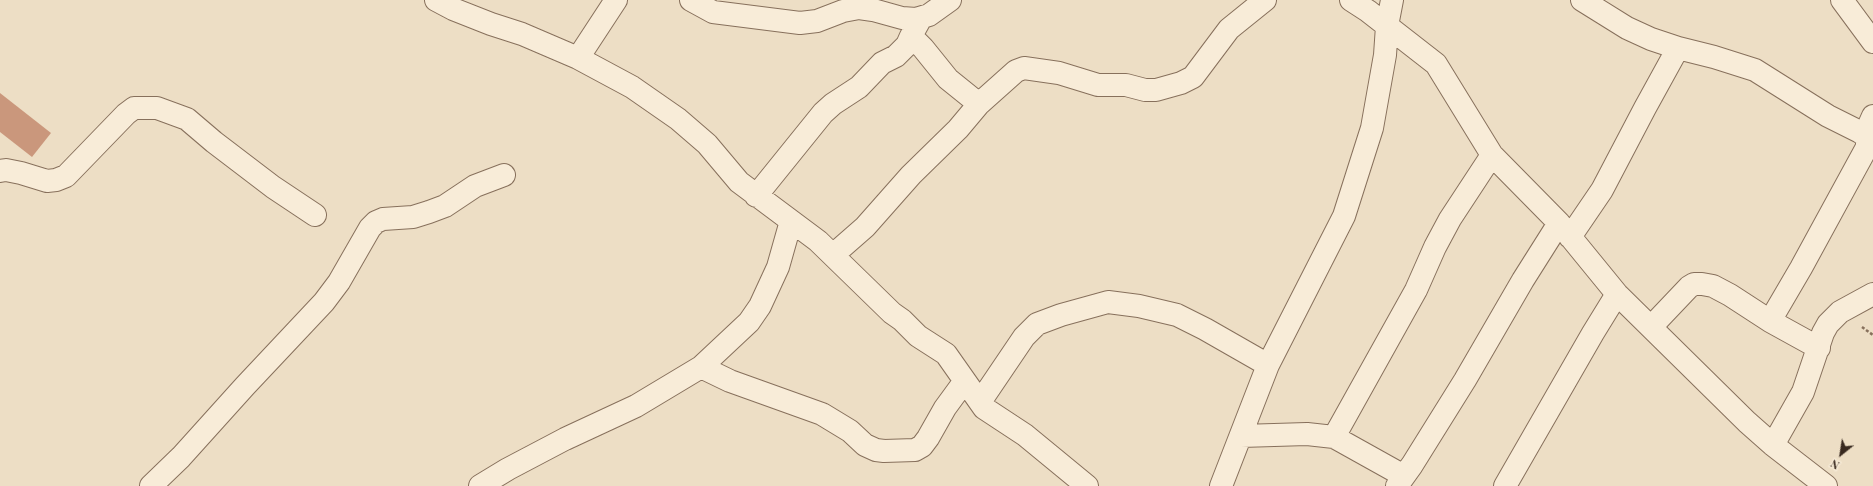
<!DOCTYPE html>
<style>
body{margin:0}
#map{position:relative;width:1873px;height:486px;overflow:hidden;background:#eddec5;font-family:"Playfair Display",serif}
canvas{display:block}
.north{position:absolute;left:1821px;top:434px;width:40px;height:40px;-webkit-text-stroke:3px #f5e9d4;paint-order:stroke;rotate:210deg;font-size:11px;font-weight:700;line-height:16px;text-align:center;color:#38291f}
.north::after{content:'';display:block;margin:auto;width:14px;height:18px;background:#38291f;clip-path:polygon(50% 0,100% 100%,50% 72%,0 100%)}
</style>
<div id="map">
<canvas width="1873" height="486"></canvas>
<div class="north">N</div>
</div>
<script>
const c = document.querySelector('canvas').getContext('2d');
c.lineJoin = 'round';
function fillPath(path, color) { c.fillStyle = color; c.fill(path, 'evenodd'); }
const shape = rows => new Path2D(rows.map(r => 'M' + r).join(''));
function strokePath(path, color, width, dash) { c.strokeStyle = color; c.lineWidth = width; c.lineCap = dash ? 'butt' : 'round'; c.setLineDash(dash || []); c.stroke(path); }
fillPath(shape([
 [0,93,51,133,32,157,0,132]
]), '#ca977c');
const minor = shape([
 [436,0,453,9,491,24,522,34,578,58,632,87,678,119,707,144,739,182,818,241,892,313,902,320,918,336,946,354,984,408,1025,435,1087,486],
 [691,0,713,12,800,23,817,21,843,11,859,8,873,10,902,18,916,19,929,15,950,0],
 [1351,0,1368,11,1436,64,1492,155,1559,223,1617,294,1747,422,1773,445,1826,486],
 [1582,0,1627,28,1651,39,1678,48,1714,57,1755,70,1828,116,1860,132,1867,137,1867,147,1801,268,1770,321],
 [1842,0,1873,42],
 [921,18,911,36,923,48,948,79,979,104,1016,71,1024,68,1059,73,1098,85,1126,85,1145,90,1156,90,1181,83,1193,77,1229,29,1265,0],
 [578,58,616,0],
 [1865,134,1873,116],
 [0,171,6,170,21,173,47,181,56,180,66,176,126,114,134,108,157,108,187,119,214,142,273,187,315,215],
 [756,196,823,113,833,104,859,87,882,63,896,56,907,45,911,36],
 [1570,237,1602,190,1645,108,1678,48],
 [833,255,865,227,911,175,958,129,979,104],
 [1651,327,1689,287,1694,284,1702,284,1713,286,1730,295,1770,321,1819,348],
 [701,367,730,381,822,414,850,431,865,445,876,450,884,451,915,450,922,446,928,438,945,408,964,382],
 [980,402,1024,337,1037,324,1061,315,1108,302,1139,306,1177,315,1205,329,1268,365],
 [1241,436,1307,434,1334,437,1416,290,1435,247,1450,219,1492,155],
 [1334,437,1404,476],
 [1773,445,1803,392,1823,333,1828,324,1840,312,1873,294],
 [151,486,181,457,245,386,324,302,339,282,370,228,376,222,383,219,413,217,429,212,445,206,475,186,504,175],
 [480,486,508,469,565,439,636,406,701,367,749,322,760,306,778,267,791,221],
 [1221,486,1268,365,1344,216,1372,128,1385,55,1387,26,1392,0],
 [1397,486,1412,465,1465,380,1523,280,1559,223],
 [1505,486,1593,333,1617,294]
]);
strokePath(minor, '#87705c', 24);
strokePath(shape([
 [1862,327,1873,335]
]), '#87705c', 2.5, [3, 2]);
strokePath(minor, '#f8ecd8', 22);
</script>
